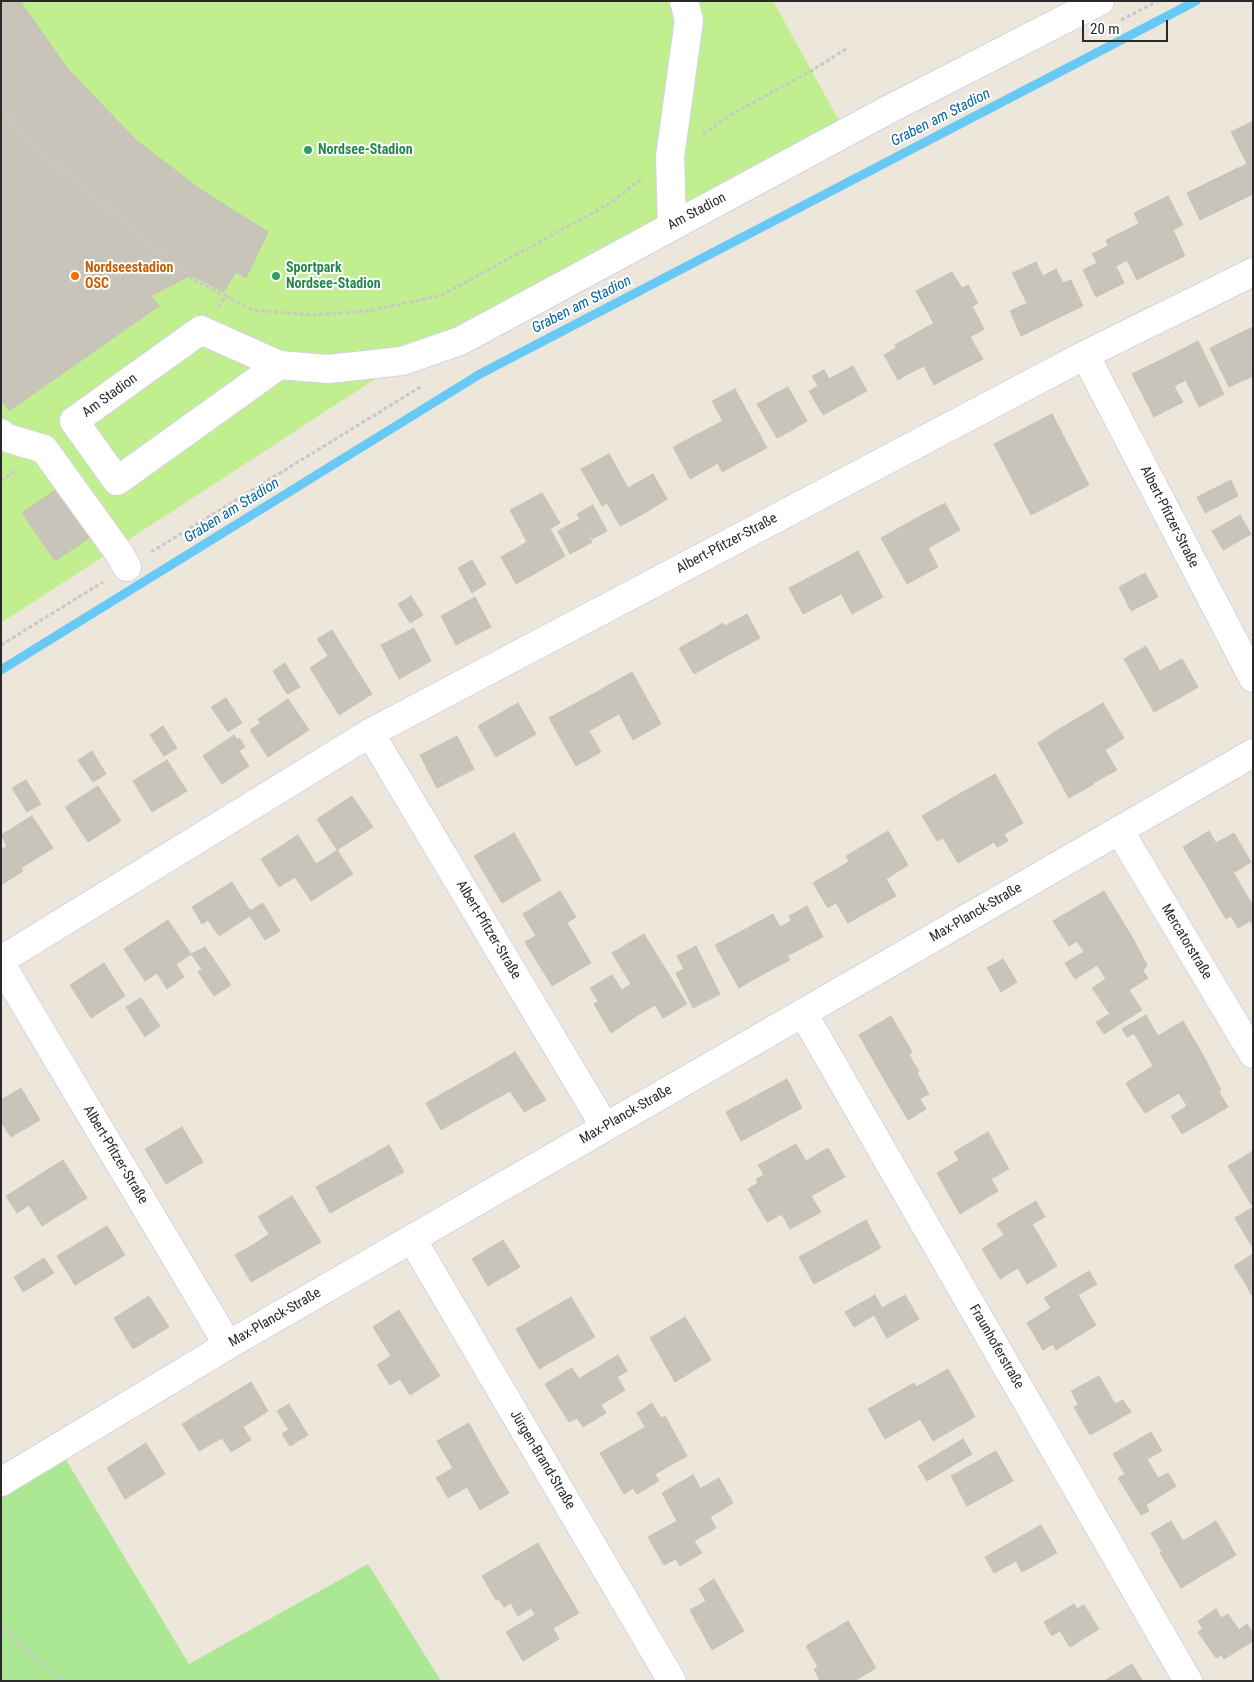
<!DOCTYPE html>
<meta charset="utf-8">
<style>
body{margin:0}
#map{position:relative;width:1254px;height:1682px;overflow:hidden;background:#ede6db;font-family:"Roboto Condensed",sans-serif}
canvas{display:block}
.frame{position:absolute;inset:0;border:2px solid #2a2a2a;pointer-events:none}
.scale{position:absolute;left:1082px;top:20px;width:86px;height:22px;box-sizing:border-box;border:2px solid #2a2a2a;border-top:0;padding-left:6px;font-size:15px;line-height:18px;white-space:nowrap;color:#2a2a2a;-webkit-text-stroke:4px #fff;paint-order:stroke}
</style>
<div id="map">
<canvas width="1254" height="1682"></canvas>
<div class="frame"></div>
<div class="scale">20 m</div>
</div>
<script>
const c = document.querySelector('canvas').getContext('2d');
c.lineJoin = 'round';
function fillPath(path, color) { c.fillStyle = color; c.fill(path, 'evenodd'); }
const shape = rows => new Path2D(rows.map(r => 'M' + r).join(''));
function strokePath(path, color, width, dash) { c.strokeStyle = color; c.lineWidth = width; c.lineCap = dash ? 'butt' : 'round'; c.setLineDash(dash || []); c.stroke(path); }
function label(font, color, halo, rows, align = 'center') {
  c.font = font + ' "Roboto Condensed",sans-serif'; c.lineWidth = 4; c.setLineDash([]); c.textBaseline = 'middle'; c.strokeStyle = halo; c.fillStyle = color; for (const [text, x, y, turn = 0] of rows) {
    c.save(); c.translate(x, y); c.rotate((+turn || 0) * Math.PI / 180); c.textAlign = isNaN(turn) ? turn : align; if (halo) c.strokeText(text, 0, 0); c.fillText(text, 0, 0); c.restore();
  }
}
fillPath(shape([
 [66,1460,189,1664,368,1564,441,1681,1,1681,1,1498]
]), '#ace794');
fillPath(shape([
 [1,1,773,1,841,124,458,325,1,623]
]), '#c1ef8f');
strokePath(shape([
 [1,670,480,374,1196,1]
]), '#68c9f6', 9);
const building = shape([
 [1,1,20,1,68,69,136,140,200,189,268,232,246,278,168,234,102,180,28,103,1,64,1,1],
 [1,64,28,103,102,180,168,234,236,272,224,292,191,275,151,296,159,306,9,411,1,400,1,64],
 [1253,121,1253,194,1249,196,1236,169,1247,164,1231,132,1253,121],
 [1236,169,1249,196,1200,220,1187,193,1236,169],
 [1168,196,1183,225,1173,230,1185,256,1160,268,1134,213,1168,196],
 [1139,224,1160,268,1137,280,1127,260,1116,266,1111,256,1097,263,1092,254,1108,246,1106,240,1139,224],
 [1111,256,1124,283,1096,297,1083,270,1111,256],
 [1036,262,1062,316,1021,336,1010,311,1027,303,1012,273,1036,262],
 [1056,269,1063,283,1071,280,1083,306,1062,316,1043,276,1056,269],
 [952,272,962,288,968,285,978,303,972,306,984,329,970,337,983,359,960,371,916,291,952,272],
 [934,323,960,371,934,385,924,366,910,373,895,345,934,323],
 [1253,327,1253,368,1236,335,1253,327],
 [1236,335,1253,368,1253,376,1229,387,1210,348,1236,335],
 [1198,341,1224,394,1199,407,1173,354,1198,341],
 [896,348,910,373,898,380,884,355,896,348],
 [1173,354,1186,380,1174,386,1183,402,1154,417,1132,374,1173,354],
 [853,366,867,391,843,404,829,379,853,366],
 [824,370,843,404,823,415,809,391,818,386,812,376,824,370],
 [788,387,807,421,794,429,775,394,788,387],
 [735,389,767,448,744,460,712,401,735,389],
 [775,394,794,429,777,438,757,404,775,394],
 [1052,414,1089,485,1031,515,994,444,1052,414],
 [723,421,744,460,722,472,718,463,690,479,673,447,723,421],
 [609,454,643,514,620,526,607,503,602,506,581,469,609,454],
 [653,474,667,499,643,514,628,488,653,474],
 [1231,480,1238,496,1205,513,1197,497,1231,480],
 [55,490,89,538,55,561,22,513,55,490],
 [542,493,560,523,527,542,510,510,542,493],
 [945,503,960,530,937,543,922,515,945,503],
 [593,505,607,531,592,539,577,514,593,505],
 [922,515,937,543,928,548,938,567,907,584,881,538,922,515],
 [1240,515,1251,534,1223,550,1212,531,1240,515],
 [580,519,592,542,570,554,558,531,580,519],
 [550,529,565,556,543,569,527,542,550,529],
 [527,542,543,569,516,584,501,557,527,542],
 [858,551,883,597,852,614,841,593,839,595,825,569,858,551],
 [472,560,486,584,472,593,458,568,472,560],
 [825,569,839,595,803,614,789,588,825,569],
 [1145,573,1158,597,1131,611,1119,587,1145,573],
 [411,596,423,615,410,623,398,604,411,596],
 [475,597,491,627,456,645,441,616,475,597],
 [747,614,760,638,717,661,703,635,723,623,725,626,747,614],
 [414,628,431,661,399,679,381,645,414,628],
 [332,630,372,694,339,715,310,668,328,656,317,639,332,630],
 [703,635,717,661,694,674,679,648,703,635],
 [1146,646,1176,700,1154,712,1124,659,1146,646],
 [1182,659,1198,687,1176,700,1160,671,1182,659],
 [285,663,300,687,287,694,273,671,285,663],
 [632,672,661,724,633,740,619,714,608,720,593,694,632,672],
 [593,694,608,720,589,731,601,752,576,766,549,718,593,694],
 [226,698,242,723,228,732,211,707,226,698],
 [288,699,309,730,268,757,250,730,261,723,258,719,288,699],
 [518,703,536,734,496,757,478,726,518,703],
 [1103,703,1124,738,1105,750,1117,770,1093,783,1061,728,1103,703],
 [163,726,177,748,164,756,150,735,163,726],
 [1061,728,1094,784,1069,798,1038,743,1061,728],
 [234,735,237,740,239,738,245,747,239,751,249,766,222,784,203,756,234,735],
 [457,736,474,769,437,788,420,755,457,736],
 [92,751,106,774,93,782,78,760,92,751],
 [167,760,187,791,152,812,133,781,167,760],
 [995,774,1023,823,1004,834,1008,841,997,847,994,842,984,848,954,797,995,774],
 [26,780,41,804,27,812,12,788,26,780],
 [98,786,121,821,88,842,65,807,98,786],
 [352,796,373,827,337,850,317,819,352,796],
 [954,797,984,848,958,863,943,838,937,841,922,816,954,797],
 [32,816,53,848,21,868,23,871,1,885,1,850,7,846,1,835,32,816],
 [888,831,908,865,886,879,896,896,876,907,846,856,888,831],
 [1209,831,1216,843,1234,833,1251,862,1233,873,1229,865,1203,880,1183,847,1209,831],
 [514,833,541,880,502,903,474,856,514,833],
 [298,835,316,864,327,857,342,881,311,901,295,877,279,887,261,859,298,835],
 [337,850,353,874,342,881,327,857,337,850],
 [850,861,876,907,848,923,836,903,828,908,813,883,850,861],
 [1229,865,1253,906,1253,925,1250,921,1238,928,1231,916,1226,919,1203,880,1229,865],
 [232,882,250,911,263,903,280,931,265,940,250,916,219,936,208,920,202,924,192,907,232,882],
 [560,891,576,917,567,923,591,963,552,986,525,942,536,936,523,914,560,891],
 [1104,891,1132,937,1071,973,1065,963,1084,952,1077,941,1069,946,1053,921,1104,891],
 [807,906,823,937,787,956,790,960,765,973,742,931,773,914,780,927,791,921,789,916,807,906],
 [168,920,191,954,176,964,184,977,167,989,157,973,145,981,124,949,168,920],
 [742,931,765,973,739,988,715,945,742,931],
 [644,934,687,1004,663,1018,655,1005,638,1015,622,990,631,984,612,953,644,934],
 [1132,937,1147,965,1143,971,1148,978,1129,990,1142,1010,1104,1034,1096,1022,1110,1014,1092,988,1106,979,1097,965,1075,979,1071,973,1132,937],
 [696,946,720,994,693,1008,676,973,684,969,677,956,696,946],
 [205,947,231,985,214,996,198,972,202,969,191,954,205,947],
 [1003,959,1017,982,1001,992,987,968,1003,959],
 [104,963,125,996,91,1018,70,985,104,963],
 [612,975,638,1015,611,1033,594,1004,598,1001,590,988,612,975],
 [141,998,160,1026,145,1037,126,1007,141,998],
 [1146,1015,1158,1036,1183,1021,1204,1057,1134,1097,1126,1083,1153,1066,1134,1033,1127,1037,1122,1029,1146,1015],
 [891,1016,912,1052,909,1054,913,1062,884,1079,859,1035,891,1016],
 [515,1052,546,1100,524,1112,510,1091,492,1101,477,1074,515,1052],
 [1204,1057,1221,1090,1219,1092,1228,1107,1182,1134,1171,1116,1187,1106,1179,1093,1145,1113,1134,1097,1204,1057],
 [913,1062,919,1071,917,1073,929,1094,920,1099,926,1109,908,1120,884,1079,913,1062],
 [477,1074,492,1101,441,1130,426,1103,477,1074],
 [787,1079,802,1108,741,1141,726,1112,787,1079],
 [21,1088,40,1120,11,1137,1,1122,1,1100,21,1088],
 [182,1127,203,1162,166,1184,145,1149,182,1127],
 [988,1132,1009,1169,991,1179,998,1191,960,1214,937,1173,959,1160,954,1152,988,1132],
 [796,1144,806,1161,828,1148,845,1177,811,1196,821,1212,790,1229,782,1214,767,1222,748,1189,758,1183,756,1179,764,1175,758,1165,796,1144],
 [389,1145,404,1172,380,1185,365,1159,389,1145],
 [1253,1151,1253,1193,1246,1196,1228,1166,1253,1151],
 [365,1159,380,1185,330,1213,316,1187,365,1159],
 [63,1160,87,1198,42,1226,29,1205,17,1213,6,1196,63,1160],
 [1253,1193,1253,1248,1235,1218,1253,1207,1246,1196,1253,1193],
 [292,1196,321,1242,272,1270,256,1243,269,1234,258,1217,292,1196],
 [1036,1201,1045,1217,1032,1224,1057,1266,1027,1284,1018,1268,1000,1279,982,1249,1004,1235,997,1224,1036,1201],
 [866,1220,881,1248,814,1284,799,1257,866,1220],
 [107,1226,125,1255,75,1285,57,1256,107,1226],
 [503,1240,520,1267,488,1286,472,1259,503,1240],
 [256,1243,272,1270,251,1282,235,1255,256,1243],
 [1253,1254,1253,1276,1244,1281,1234,1266,1253,1254],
 [44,1258,54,1273,23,1292,14,1277,44,1258],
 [1089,1271,1097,1284,1078,1295,1096,1325,1056,1350,1053,1344,1043,1350,1027,1323,1051,1308,1044,1298,1089,1271],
 [1253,1276,1253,1294,1251,1294,1244,1281,1253,1276],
 [875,1295,882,1308,905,1295,919,1319,887,1338,874,1315,854,1327,845,1312,875,1295],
 [149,1296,169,1327,133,1349,114,1318,149,1296],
 [571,1297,595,1337,539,1369,516,1329,571,1297],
 [399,1310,440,1376,410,1395,400,1379,390,1385,377,1365,391,1356,373,1327,399,1310],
 [685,1317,711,1360,675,1382,650,1338,685,1317],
 [618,1355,627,1371,617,1377,625,1390,601,1405,606,1413,583,1427,577,1418,569,1422,552,1395,618,1355],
 [572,1368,579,1379,552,1395,545,1384,572,1368],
 [948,1369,963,1395,885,1439,868,1409,914,1383,916,1387,948,1369],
 [1099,1376,1115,1404,1123,1400,1131,1412,1090,1435,1074,1407,1078,1404,1071,1391,1099,1376],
 [251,1382,268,1411,243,1427,251,1440,241,1446,215,1404,251,1382],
 [963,1395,975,1417,933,1441,920,1419,963,1395],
 [652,1403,661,1418,645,1427,637,1413,652,1403],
 [215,1404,241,1446,231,1452,222,1438,199,1451,182,1424,215,1404],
 [289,1404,308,1435,290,1446,282,1434,289,1430,277,1411,289,1404],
 [665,1416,687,1456,655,1474,659,1481,637,1494,633,1488,624,1494,600,1453,665,1416],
 [469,1423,489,1460,442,1487,436,1478,453,1468,437,1441,469,1423],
 [1151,1432,1162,1451,1147,1459,1158,1478,1168,1473,1176,1486,1146,1505,1149,1511,1141,1515,1118,1478,1125,1474,1113,1454,1151,1432],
 [963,1439,972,1454,927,1481,918,1466,963,1439],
 [146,1443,165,1474,125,1499,107,1468,146,1443],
 [996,1451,1013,1481,967,1506,951,1476,996,1451],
 [489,1460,509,1493,480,1510,467,1487,448,1498,442,1487,489,1460],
 [693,1475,700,1488,669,1506,662,1493,693,1475],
 [719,1478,733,1503,710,1517,716,1528,694,1541,702,1553,680,1566,676,1559,664,1565,648,1537,677,1521,669,1506,719,1478],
 [1171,1521,1183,1541,1216,1521,1236,1555,1181,1588,1160,1553,1162,1552,1151,1533,1171,1521],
 [1041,1525,1057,1553,1022,1572,1016,1561,994,1573,985,1557,1041,1525],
 [538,1543,557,1576,504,1607,499,1599,496,1600,482,1576,538,1543],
 [557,1576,579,1613,553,1628,559,1639,523,1661,506,1632,535,1615,531,1608,518,1616,511,1603,557,1576],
 [714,1579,744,1631,712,1650,690,1610,706,1601,699,1589,714,1579],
 [1074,1604,1077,1609,1084,1605,1099,1629,1070,1647,1060,1631,1052,1636,1044,1622,1074,1604],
 [1216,1609,1221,1618,1228,1614,1239,1630,1247,1624,1253,1633,1253,1641,1224,1659,1222,1655,1216,1658,1198,1632,1203,1629,1198,1621,1216,1609],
 [848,1621,876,1668,854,1681,820,1681,814,1669,818,1667,806,1646,848,1621],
 [1132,1664,1143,1681,1104,1681,1132,1664]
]);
fillPath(building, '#c8c4ba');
strokePath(building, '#c9c3b5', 1);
const minor = shape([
 [672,225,670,157,689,20,684,1],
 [1085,355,1253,678],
 [279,365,117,481,74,421,201,330,279,365,328,369,402,361,460,341,882,113,1100,1],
 [1,433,4,437,44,449,119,553,127,567],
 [370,733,605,1127],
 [1119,830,1253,1054],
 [1,960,370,733,1085,355,1253,272],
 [1,964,228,1345],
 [803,1013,1188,1681],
 [412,1239,672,1681],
 [1,1482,228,1345,1253,753]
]);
strokePath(minor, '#d0d3e4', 30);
strokePath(shape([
 [1121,20,1158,1],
 [1,107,36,148,194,280,226,296],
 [703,134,732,114,811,71,846,49],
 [218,307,226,296,253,310,312,315,369,311,442,295,609,204,643,178],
 [1,481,15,471],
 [151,552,422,386],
 [1,645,103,582],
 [1,1626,17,1641,62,1681]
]), '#c8c8c8', 3, [4, 2.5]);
strokePath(minor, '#fff', 28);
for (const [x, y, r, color] of [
 [308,150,5,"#2e9e5b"],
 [75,276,5,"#e8710a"],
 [276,276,5,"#2e9e5b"]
]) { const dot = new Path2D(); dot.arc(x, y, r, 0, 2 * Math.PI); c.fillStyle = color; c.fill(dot); strokePath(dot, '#fff', 2); }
label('bold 14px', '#27864d', '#fff', [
 ["Nordsee-Stadion",318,150],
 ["Sportpark",286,268],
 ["Nordsee-Stadion",286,284]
], 'left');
label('14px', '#2a2a2a', '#fff', [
 ["Am Stadion",697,212,-28],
 ["Am Stadion",110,396,-36],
 ["Albert-Pfitzer-Straße",1169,517,63],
 ["Albert-Pfitzer-Straße",727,544,-28],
 ["Max-Planck-Straße",976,913,-30],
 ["Albert-Pfitzer-Straße",488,930,59],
 ["Mercatorstraße",1186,942,59],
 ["Max-Planck-Straße",626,1115,-30],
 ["Albert-Pfitzer-Straße",115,1155,59],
 ["Max-Planck-Straße",275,1318,-30],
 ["Fraunhoferstraße",996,1347,60],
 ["Jürgen-Brand-Straße",542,1460,59]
]);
label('bold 14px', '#c56008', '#fff', [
 ["Nordseestadion",85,268],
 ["OSC",85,284]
], 'left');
label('italic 15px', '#0565a3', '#fff', [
 ["Graben am Stadion",941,118,-27],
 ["Graben am Stadion",582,305,-27],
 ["Graben am Stadion",232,511,-32]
]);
</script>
